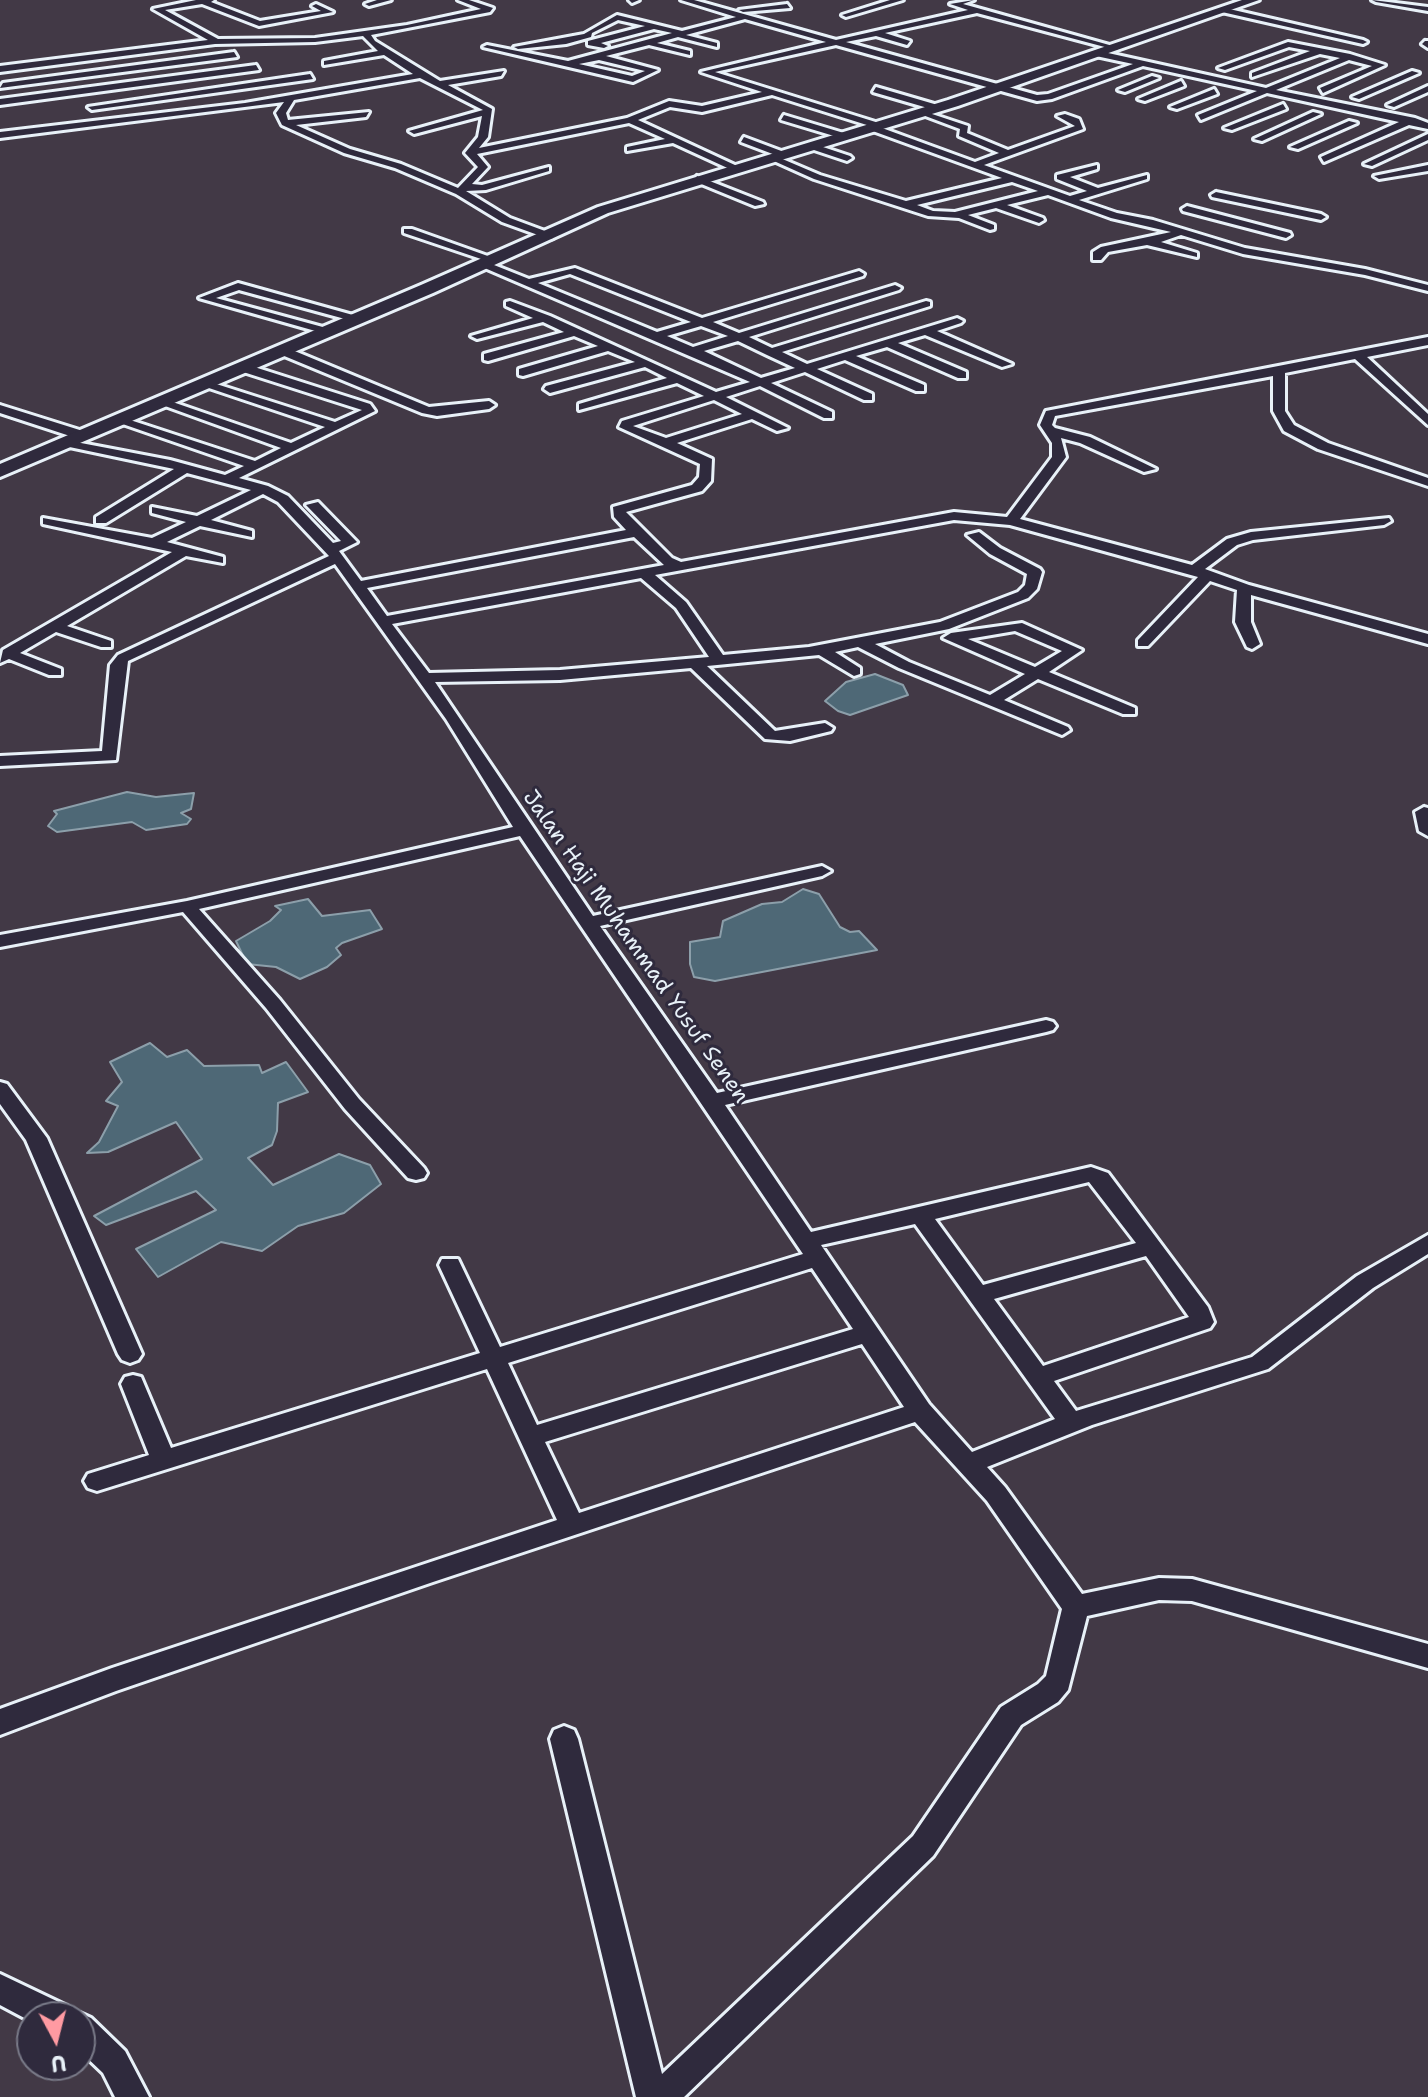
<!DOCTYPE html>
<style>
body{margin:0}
#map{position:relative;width:1428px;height:2097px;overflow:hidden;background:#423946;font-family:"Shantell Sans",sans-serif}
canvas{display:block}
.north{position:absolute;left:16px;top:2001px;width:80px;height:80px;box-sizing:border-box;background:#2f2a3d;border:2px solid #797a88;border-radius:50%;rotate:173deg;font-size:22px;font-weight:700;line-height:32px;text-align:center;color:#e8f1f8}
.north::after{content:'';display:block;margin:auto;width:28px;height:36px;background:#ff9aa2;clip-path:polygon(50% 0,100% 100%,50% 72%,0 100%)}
</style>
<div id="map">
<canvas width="1428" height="2097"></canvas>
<div class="north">U</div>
</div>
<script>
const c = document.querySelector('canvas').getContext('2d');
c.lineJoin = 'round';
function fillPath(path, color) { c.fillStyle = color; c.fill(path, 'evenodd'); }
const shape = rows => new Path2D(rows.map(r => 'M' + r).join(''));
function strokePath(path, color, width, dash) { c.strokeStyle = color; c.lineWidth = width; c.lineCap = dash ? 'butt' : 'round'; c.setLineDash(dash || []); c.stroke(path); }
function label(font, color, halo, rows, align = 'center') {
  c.font = font + ' "Shantell Sans",sans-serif'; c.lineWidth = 6; c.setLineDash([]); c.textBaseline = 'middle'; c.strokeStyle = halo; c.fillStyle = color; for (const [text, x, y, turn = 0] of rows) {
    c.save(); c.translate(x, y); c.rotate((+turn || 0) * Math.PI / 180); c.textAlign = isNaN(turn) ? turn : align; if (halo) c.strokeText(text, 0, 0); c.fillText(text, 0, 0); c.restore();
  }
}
const water = shape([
 [875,674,903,685,908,695,850,715,838,711,825,701,846,682,875,674],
 [127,792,156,797,194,793,191,809,181,813,191,819,187,824,146,830,132,822,57,832,48,826,57,814,54,811,127,792],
 [803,889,819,894,840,927,850,932,859,931,877,950,715,981,694,977,690,964,690,942,720,937,723,921,762,904,782,902,803,889],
 [308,899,322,916,370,910,382,929,342,943,336,948,341,955,327,967,300,979,276,967,247,964,236,941,270,921,281,910,275,906,308,899],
 [150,1043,167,1057,187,1050,204,1066,259,1065,262,1073,286,1062,308,1092,278,1103,277,1131,272,1145,248,1158,273,1185,339,1154,370,1165,381,1184,344,1213,298,1226,262,1251,221,1242,158,1277,136,1249,216,1210,196,1191,106,1225,94,1216,202,1159,176,1122,108,1152,87,1153,99,1142,118,1106,106,1101,122,1082,110,1062,150,1043]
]);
fillPath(water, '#4e6876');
strokePath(water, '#8c9faa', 2);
const street = shape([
 [196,0,214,0,211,2,260,21,321,11,312,6,316,4,333,12,259,26,202,4,165,10,218,39,315,38,407,25,481,9,458,0,469,0,493,8,490,12,371,35,375,41,440,81,504,71,501,76,448,85,492,109,488,137,479,148,627,118,669,101,702,106,762,92,701,72,826,42,745,19,686,35,717,43,717,47,678,37,657,43,690,51,690,55,649,45,606,56,658,70,633,82,483,47,487,45,568,61,672,33,654,29,601,43,608,46,604,48,588,45,588,41,645,26,618,20,592,33,591,37,566,44,518,49,514,47,584,34,617,15,682,31,736,17,681,0,694,0,836,40,968,10,950,4,974,0,963,4,1120,48,1116,50,977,13,885,33,910,41,907,45,876,36,846,42,1037,95,1048,94,1133,64,1096,56,1099,51,1266,88,1340,58,1320,54,1252,77,1252,73,1310,51,1289,47,1225,70,1218,68,1288,42,1350,54,1385,65,1323,93,1320,88,1372,66,1349,60,1276,90,1415,118,1428,123,1428,129,1409,125,1324,162,1321,157,1399,122,1267,93,1201,120,1198,115,1257,91,1143,66,1052,99,1037,101,836,45,715,72,882,124,882,128,975,162,999,153,959,136,960,129,920,114,920,110,968,126,967,133,1008,150,1075,126,1057,116,1065,114,1079,119,1083,129,984,165,1070,196,1087,191,1057,179,1057,175,1097,165,1097,169,1070,177,1098,188,1147,175,1147,179,1079,200,1117,213,1153,220,1245,248,1365,269,1428,285,1428,291,1365,275,1243,254,1181,235,1161,242,1197,253,1197,257,1147,245,1108,252,1101,260,1093,260,1093,252,1101,247,1171,232,1111,218,1048,195,1007,205,1043,218,1044,220,1039,223,996,208,968,215,994,225,994,229,990,230,959,218,928,216,814,179,765,157,773,155,820,175,906,201,1002,178,870,130,870,126,772,95,702,112,670,107,638,120,737,166,734,171,673,143,627,151,627,147,665,139,629,123,477,154,488,167,472,184,482,185,549,167,549,171,486,190,466,191,510,218,553,234,553,238,549,239,502,222,456,194,395,168,344,153,282,125,276,113,284,102,0,138,0,132,245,103,413,74,384,55,324,65,324,61,378,51,363,36,315,42,215,44,0,72,0,66,208,40,153,9,196,0],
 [599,60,645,71,632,76,579,64,599,60],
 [420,78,483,110,409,131,414,134,482,116,478,137,465,153,478,167,458,188,401,164,350,149,296,125,366,117,369,112,288,120,286,113,294,100,420,78],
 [1012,182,1038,191,955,212,933,211,917,205,1012,182],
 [377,0,391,0,369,6,365,4,377,0],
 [629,0,639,0,632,3,629,0],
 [890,0,903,0,846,17,842,15,890,0],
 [1372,0,1428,7,1428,11,1376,2,1372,0],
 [787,4,790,8,743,12,739,10,787,4],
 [1225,8,1363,40,1367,42,1363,44,1222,12,1225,8],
 [1425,41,1428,41,1428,48,1422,44,1425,41],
 [234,52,237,57,0,88,3,83,234,52],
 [256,65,259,70,0,105,0,99,256,65],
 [1412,71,1419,73,1359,99,1352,97,1412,71],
 [310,74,313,79,92,110,88,107,310,74],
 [1152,76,1159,78,1125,92,1118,90,1152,76],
 [1181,81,1184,86,1145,101,1138,99,1181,81],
 [1428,86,1428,92,1394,107,1387,105,1428,86],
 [876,87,941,106,942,108,938,111,873,92,876,87],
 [1214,89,1217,94,1177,109,1170,107,1214,89],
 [1283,104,1286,109,1232,130,1224,128,1283,104],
 [1313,112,1321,114,1262,141,1254,139,1313,112],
 [784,115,847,134,849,136,844,139,781,120,784,115],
 [1349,121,1357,123,1298,149,1290,147,1349,121],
 [1428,134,1428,140,1372,166,1364,164,1428,134],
 [744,137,784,152,786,154,778,156,741,142,744,137],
 [811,143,850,156,852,158,847,161,808,148,811,143],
 [1428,165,1428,171,1379,179,1374,176,1428,165],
 [697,176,763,202,764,204,755,206,694,181,697,176],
 [1216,192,1321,214,1326,217,1321,220,1212,197,1211,195,1216,192],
 [1187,206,1290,233,1291,235,1286,238,1183,211,1182,209,1187,206],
 [404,229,412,229,499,260,490,262,404,233,404,229],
 [484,261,529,279,575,268,702,318,859,271,864,274,863,276,713,322,739,333,895,285,901,288,899,290,749,337,772,348,926,301,930,302,930,306,782,352,807,364,957,318,963,321,961,323,937,331,1012,364,1002,367,925,335,898,343,966,372,966,378,958,378,887,347,856,356,924,385,924,391,916,391,845,360,817,369,872,394,872,400,864,400,805,372,771,383,832,412,832,418,824,418,760,386,726,397,788,428,777,431,752,419,677,443,712,459,711,481,702,491,626,512,672,558,681,562,954,512,1007,517,1052,457,1052,443,1040,425,1046,411,1428,337,1428,345,1367,357,1428,414,1428,425,1355,359,1285,373,1285,411,1294,425,1328,443,1428,478,1428,486,1318,449,1284,431,1273,411,1273,376,1055,416,1052,425,1055,428,1090,437,1156,469,1144,472,1080,443,1061,438,1066,457,1020,519,1192,565,1227,539,1251,532,1389,518,1391,521,1384,525,1253,540,1237,545,1205,569,1249,585,1428,634,1428,644,1251,595,1251,622,1260,644,1252,649,1247,647,1235,622,1237,590,1210,581,1148,646,1138,646,1138,640,1198,577,1010,525,954,520,655,575,686,602,723,655,809,647,940,622,1018,592,1025,585,1027,574,990,554,967,535,979,532,1000,548,1040,569,1042,572,1037,589,1028,598,949,629,875,644,909,662,990,695,1025,674,943,638,951,633,1022,623,1082,650,1049,672,1135,708,1135,714,1123,714,1038,679,1004,700,1068,727,1070,730,1062,735,899,668,858,647,835,652,860,668,860,674,854,676,819,655,707,666,775,731,825,723,833,728,831,731,790,741,765,739,691,668,560,680,435,682,593,916,822,866,831,871,822,876,600,926,717,1093,1046,1020,1053,1022,1056,1026,1053,1030,1046,1032,725,1105,811,1232,1091,1167,1108,1173,1208,1307,1214,1322,1210,1328,1054,1381,1076,1411,1252,1357,1357,1276,1428,1235,1428,1254,1373,1288,1268,1369,1092,1425,987,1467,1005,1487,1082,1594,1159,1578,1192,1579,1428,1644,1428,1668,1192,1601,1159,1600,1087,1616,1068,1690,1058,1702,1021,1725,933,1856,684,2097,636,2097,550,1739,554,1730,564,1726,574,1730,578,1739,662,2074,913,1836,1001,1707,1038,1684,1046,1676,1062,1609,987,1501,915,1422,433,1582,116,1691,0,1735,0,1709,112,1668,557,1520,487,1369,97,1491,88,1488,84,1481,88,1474,149,1455,121,1384,125,1377,133,1375,141,1377,171,1448,480,1353,439,1265,442,1259,458,1259,500,1347,803,1254,520,836,199,909,280,1000,359,1099,424,1168,427,1173,424,1178,416,1180,408,1178,345,1109,266,1008,183,912,0,947,0,935,187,901,513,827,446,719,335,564,128,661,116,760,0,766,0,756,102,751,110,665,118,655,329,556,278,502,263,494,211,520,252,531,252,537,200,526,167,542,223,557,223,563,186,556,67,626,111,641,111,647,101,647,56,632,20,653,61,669,61,675,49,675,9,659,0,663,3,650,172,552,43,524,43,518,152,538,186,522,152,513,152,507,197,516,251,490,187,473,106,523,96,523,96,517,174,469,60,445,60,439,170,460,225,475,244,466,111,420,121,417,255,461,281,448,154,402,164,399,291,443,325,427,197,384,207,381,335,422,362,410,237,370,237,364,245,364,370,404,375,411,239,478,268,486,288,496,333,543,341,541,306,505,318,502,357,542,339,551,361,581,626,530,614,517,613,507,692,485,699,477,700,464,619,427,622,421,704,396,677,383,579,410,579,404,667,378,645,367,550,393,544,389,546,386,635,362,608,351,523,376,519,375,519,369,598,346,574,336,488,361,484,360,484,354,564,332,543,322,477,339,471,336,533,318,506,306,506,302,510,301,550,316,716,392,750,382,480,266,479,264,484,261],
 [570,274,691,322,657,332,538,283,570,274],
 [701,326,728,336,693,347,667,336,701,326],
 [738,341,767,355,795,368,761,378,704,351,738,341],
 [714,400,742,414,666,438,633,426,714,400],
 [634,537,664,565,387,616,367,588,634,537],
 [641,578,676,608,709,657,560,670,429,673,392,624,641,578],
 [1015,631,1062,651,1035,667,968,639,1015,631],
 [1089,1182,1136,1243,983,1285,935,1219,1089,1182],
 [915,1224,1055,1419,972,1452,929,1404,821,1245,915,1224],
 [1146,1256,1189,1317,1043,1366,994,1299,1146,1256],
 [812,1268,853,1329,537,1425,508,1363,812,1268],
 [862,1344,904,1407,579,1513,545,1442,862,1344],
 [238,283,360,317,362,319,356,322,239,290,216,298,330,329,332,331,326,334,199,298,238,283],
 [277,347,285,347,429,407,489,401,495,405,489,409,437,416,422,413,277,353,277,347],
 [0,405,86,432,87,435,76,438,0,413,0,405],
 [1424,807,1428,808,1428,836,1419,831,1415,812,1424,807],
 [0,1082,7,1084,47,1138,142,1354,138,1360,130,1363,122,1360,118,1354,26,1140,0,1104,0,1082],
 [0,1974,67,2006,72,2017,80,2013,91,2018,125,2051,149,2097,115,2097,103,2073,80,2051,80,2017,32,2017,32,2022,0,2005,0,1974]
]);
const secondary = shape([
 [1242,0,1259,0,958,106,608,213,433,293,0,477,0,464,421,285,598,207,948,100,1242,0]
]);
strokePath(street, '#e8f1f8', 6);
strokePath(secondary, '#e8f1f8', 6);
fillPath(street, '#2f2a3d');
fillPath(secondary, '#2f2a3d');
label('22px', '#e8f1f8', '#2f2a3d', [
 ["Jalan Haji Muhammad Yusuf Senen",635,947,55]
]);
</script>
